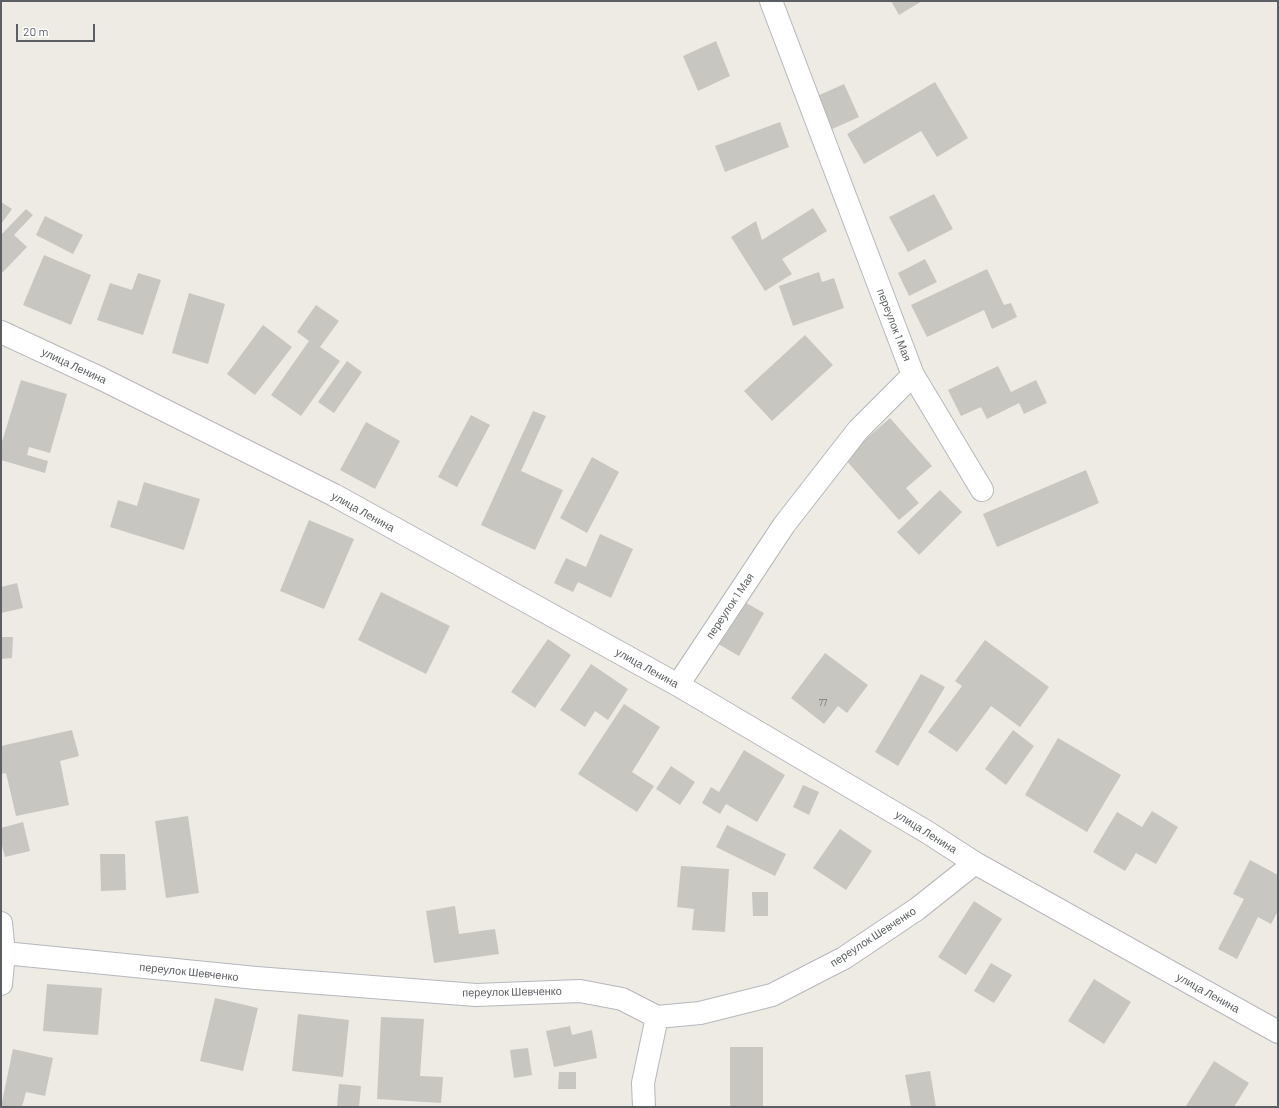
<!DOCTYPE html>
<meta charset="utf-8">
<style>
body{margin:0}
#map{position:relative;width:1279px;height:1108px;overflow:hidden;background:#edebe3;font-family:Barlow,sans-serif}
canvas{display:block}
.frame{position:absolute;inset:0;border:2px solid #5b5e63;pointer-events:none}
.scale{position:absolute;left:16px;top:24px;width:79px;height:18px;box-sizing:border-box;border:2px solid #5b5e63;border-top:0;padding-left:5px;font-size:12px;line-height:14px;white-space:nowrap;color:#5b5e63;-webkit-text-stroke:3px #fff;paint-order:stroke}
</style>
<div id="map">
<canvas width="1279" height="1108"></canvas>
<div class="frame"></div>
<div class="scale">20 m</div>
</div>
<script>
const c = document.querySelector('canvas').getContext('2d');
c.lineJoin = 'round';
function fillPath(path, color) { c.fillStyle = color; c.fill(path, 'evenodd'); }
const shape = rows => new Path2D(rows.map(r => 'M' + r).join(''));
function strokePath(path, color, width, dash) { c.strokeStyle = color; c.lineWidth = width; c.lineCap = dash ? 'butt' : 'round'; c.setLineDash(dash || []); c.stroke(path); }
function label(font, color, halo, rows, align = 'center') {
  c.font = font + ' Barlow,sans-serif'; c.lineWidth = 4; c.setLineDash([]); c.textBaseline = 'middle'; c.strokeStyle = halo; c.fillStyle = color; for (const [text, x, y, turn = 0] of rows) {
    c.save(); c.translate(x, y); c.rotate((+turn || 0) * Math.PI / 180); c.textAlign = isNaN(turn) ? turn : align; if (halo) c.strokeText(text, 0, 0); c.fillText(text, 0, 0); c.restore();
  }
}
fillPath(shape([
 [891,1,922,1,899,15],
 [716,41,730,76,698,91,683,56],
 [935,82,968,138,937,157,921,131,864,164,847,134],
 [844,84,859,117,830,130,815,97],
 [780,122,789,147,725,172,715,146],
 [934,194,953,229,908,252,889,217],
 [1,202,12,209,1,224],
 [813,208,827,231,782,259,792,274,765,291,731,237,756,221,762,240],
 [26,209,33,215,14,235,27,247,1,274,1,235],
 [45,216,83,235,73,254,36,235],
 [44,255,91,275,71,325,23,305],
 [925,259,937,282,909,296,898,273],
 [987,269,1004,305,1011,303,1017,317,992,329,984,310,927,337,911,305],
 [819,272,822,282,834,278,844,308,793,326,779,286],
 [138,273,161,280,143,335,97,320,110,283,132,290],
 [189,293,225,304,208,364,172,353],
 [316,305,339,321,320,347,340,361,301,416,271,395,309,341,297,332],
 [263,325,292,347,255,395,227,374],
 [805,335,833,365,772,421,744,391],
 [347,361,362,372,334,413,318,402],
 [998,366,1011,392,1036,380,1047,403,1024,414,1019,403,987,419,981,407,961,416,948,390],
 [21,380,67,394,50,453,29,447,27,455,48,461,45,473,1,460,1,445],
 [533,411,546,416,521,471,563,490,535,550,481,525],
 [471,415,490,425,457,487,438,477],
 [890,418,932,466,906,488,919,503,899,520,844,458],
 [366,422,400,441,375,489,340,470],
 [592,457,619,472,587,533,560,518],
 [1086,470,1099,503,997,547,983,514],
 [144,482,200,499,184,550,110,527,118,500,137,506],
 [940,490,962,512,919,555,897,532],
 [309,520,354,539,324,609,280,591],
 [600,534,633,549,611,598,578,582,573,592,554,583,566,558,586,567],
 [17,583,23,608,1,613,1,587],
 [381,592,450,626,426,674,358,640],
 [732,595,764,613,739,656,708,638],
 [1,637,13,637,12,658,1,659],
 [548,639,571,655,535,708,511,692],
 [985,640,1049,687,1020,727,991,706,957,752,928,732,962,686,955,681],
 [825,653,868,685,847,713,838,706,824,724,791,698],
 [591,664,628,689,608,720,595,711,585,727,560,710],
 [921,674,945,687,898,766,875,752],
 [624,704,660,727,632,772,654,786,637,812,578,774],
 [72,730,79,756,60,761,69,805,16,816,6,773,1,774,1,746],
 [1013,730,1034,746,1006,785,985,769],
 [1058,738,1121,775,1087,832,1025,795],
 [744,750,785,775,757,822,726,804,720,814,702,803,711,787,719,792],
 [671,766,695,782,680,805,656,789],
 [803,785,819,792,809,815,793,807],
 [1152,811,1178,827,1156,864,1136,853,1125,871,1093,852,1117,812,1142,827],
 [188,816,199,893,166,898,155,821],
 [23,822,30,851,5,857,1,842,1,828],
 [727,825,786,854,775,876,716,847],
 [840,829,872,851,846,890,813,868],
 [100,854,125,854,126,890,101,891],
 [1250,860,1278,875,1278,911,1271,924,1258,917,1237,959,1218,949,1244,899,1233,894],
 [681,866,729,869,725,932,692,930,694,909,677,907],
 [752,892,768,892,768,916,753,916],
 [974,901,1002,919,966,975,938,957],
 [455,906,459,934,495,929,499,954,434,963,426,911],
 [991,963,1012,975,994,1003,974,991],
 [1094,979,1131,1002,1104,1044,1068,1021],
 [47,984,102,988,98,1035,43,1031],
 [215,998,258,1008,243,1071,200,1061],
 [298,1014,349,1020,343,1077,292,1071],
 [381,1017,424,1019,420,1076,443,1077,441,1103,377,1099],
 [570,1026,572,1035,592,1030,597,1058,554,1067,546,1031],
 [730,1047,763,1047,763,1107,730,1107],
 [528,1048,532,1075,514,1078,510,1050],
 [13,1049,53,1058,45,1096,26,1092,22,1107,1,1107],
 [1214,1061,1249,1083,1234,1107,1188,1107,1186,1106],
 [930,1071,936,1107,911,1107,905,1075],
 [559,1072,576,1072,576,1089,558,1089],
 [339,1084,361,1086,359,1107,337,1107]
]), '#c8c6c0');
const minor = shape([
 [1,332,102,379,334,495,678,685,927,832,975,863,1278,1032],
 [913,375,982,490],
 [678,685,784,525,858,430,913,375,771,1],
 [1,923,4,953,1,984],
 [4,953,256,978,476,995,580,991,622,999,657,1017,700,1013,772,995,844,958,917,909,975,863],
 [644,1107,643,1083,657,1017]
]);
strokePath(minor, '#b5b8bc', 24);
strokePath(minor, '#fff', 22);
label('9px', '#76787a', null, [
 ["77",823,703]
]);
label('11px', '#5b5e63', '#fff', [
 ["переулок 1 Мая",894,325,69],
 ["улица Ленина",74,366,25],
 ["улица Ленина",363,512,29],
 ["переулок 1 Мая",730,606,-56],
 ["улица Ленина",647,668,29],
 ["улица Ленина",926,832,32],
 ["переулок Шевченко",873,937,-33],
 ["переулок Шевченко",189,972,6],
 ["переулок Шевченко",512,992,-1],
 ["улица Ленина",1208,993,29]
]);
</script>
